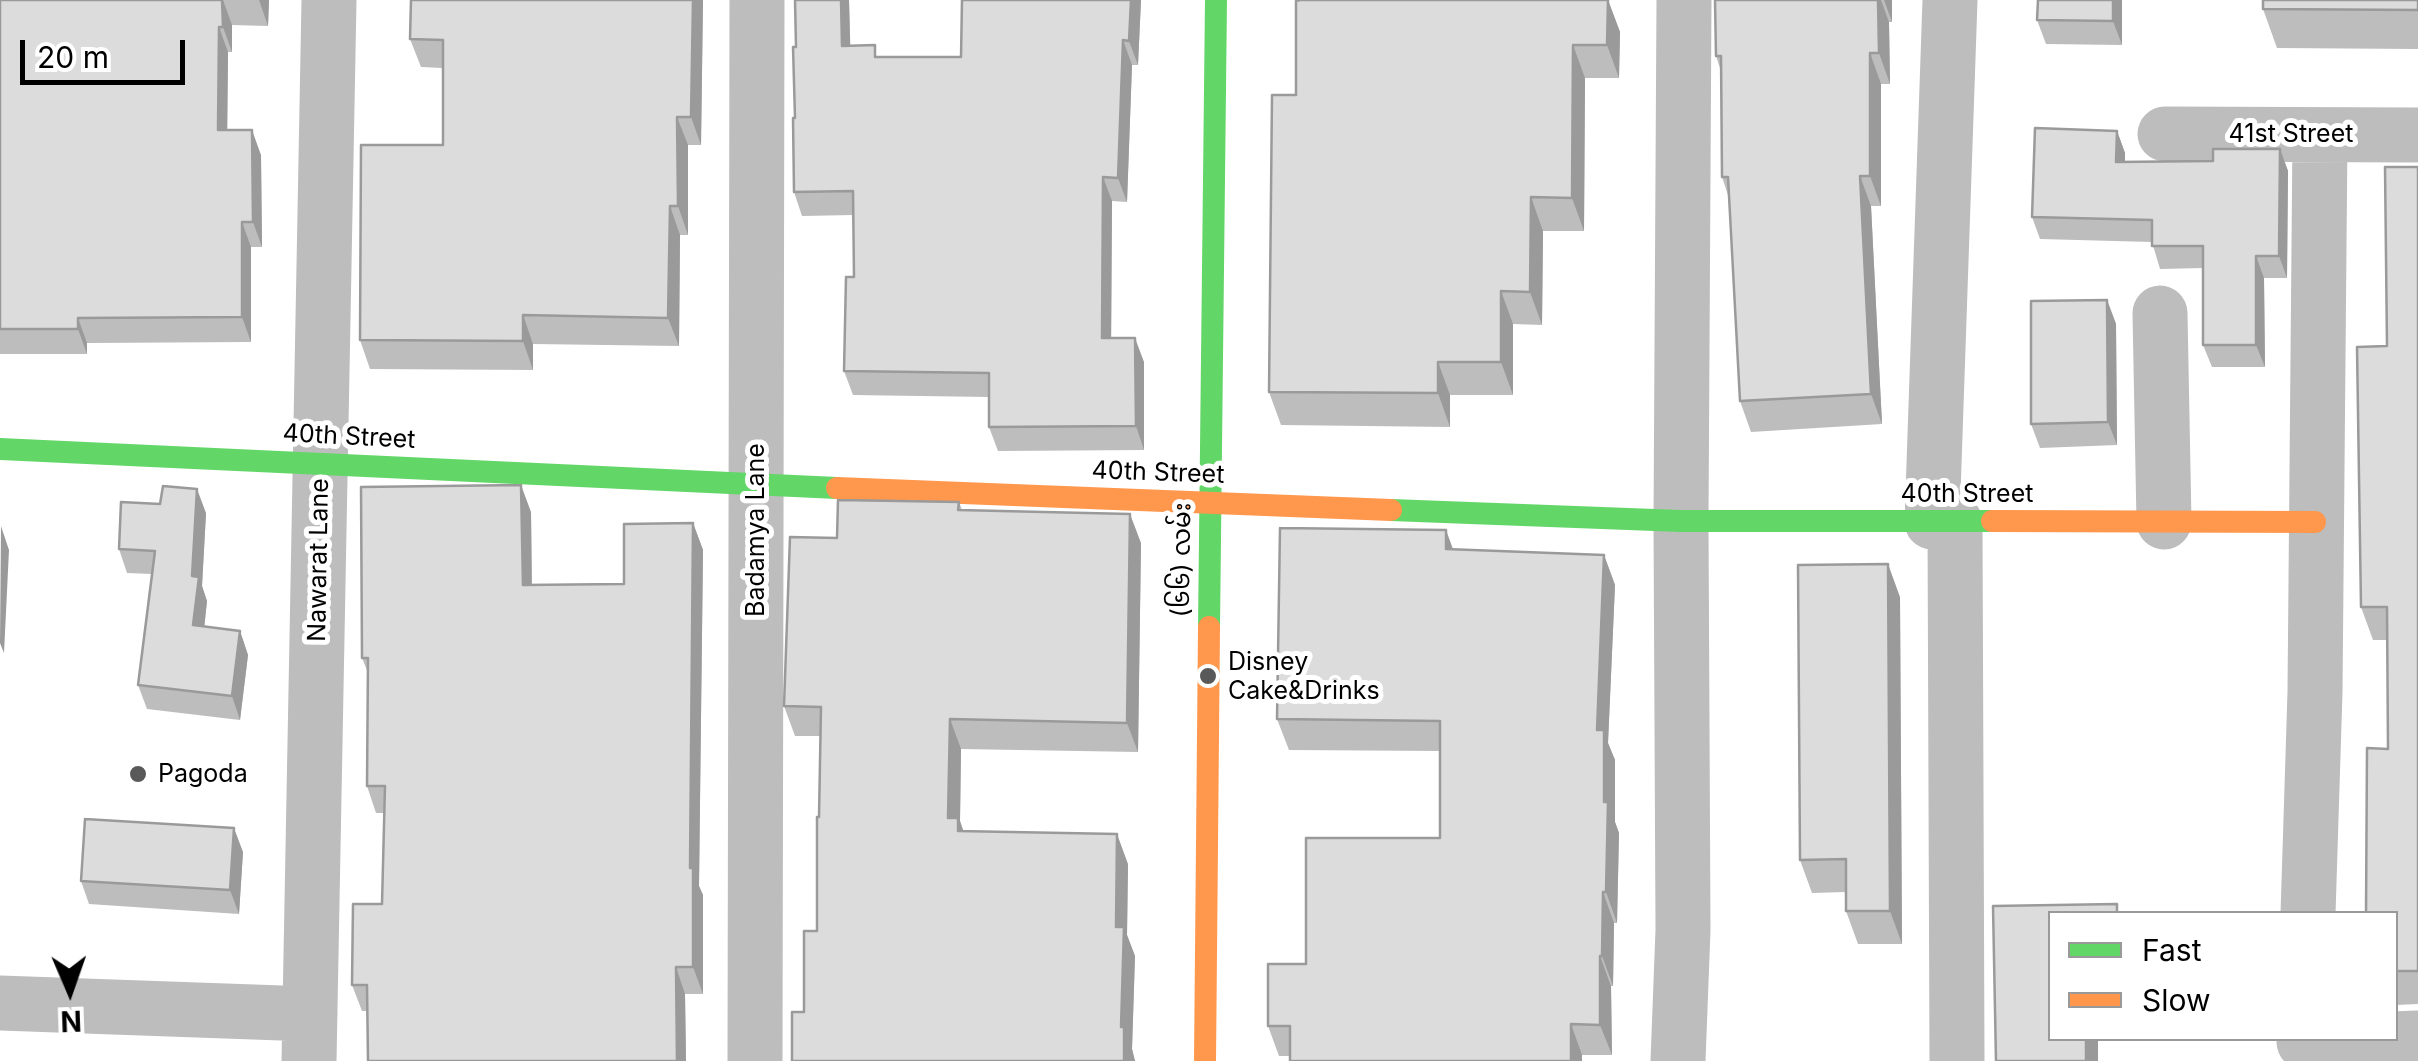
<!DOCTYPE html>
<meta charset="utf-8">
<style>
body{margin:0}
#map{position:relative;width:2418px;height:1061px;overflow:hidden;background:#fff;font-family:Inter,sans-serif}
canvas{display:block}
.legend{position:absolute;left:2048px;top:911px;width:350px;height:130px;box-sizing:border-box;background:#fff;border:2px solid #999;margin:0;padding:12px 18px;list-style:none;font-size:30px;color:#000}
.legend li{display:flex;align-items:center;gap:20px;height:50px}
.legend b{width:50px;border:2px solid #999}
.north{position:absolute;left:20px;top:941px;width:100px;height:100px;-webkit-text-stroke:8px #fff;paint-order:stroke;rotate:178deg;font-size:28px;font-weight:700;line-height:40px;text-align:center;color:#000}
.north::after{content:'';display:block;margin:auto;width:35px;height:45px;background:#000;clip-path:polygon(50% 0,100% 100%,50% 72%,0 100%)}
.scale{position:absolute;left:20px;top:40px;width:165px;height:45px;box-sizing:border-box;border:5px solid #000;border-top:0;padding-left:12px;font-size:30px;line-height:35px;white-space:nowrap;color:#000;-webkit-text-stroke:8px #fff;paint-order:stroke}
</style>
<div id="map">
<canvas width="2418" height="1061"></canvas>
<ul class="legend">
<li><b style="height:12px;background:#63d668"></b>Fast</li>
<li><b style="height:12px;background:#ff974d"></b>Slow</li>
</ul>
<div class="north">N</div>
<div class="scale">20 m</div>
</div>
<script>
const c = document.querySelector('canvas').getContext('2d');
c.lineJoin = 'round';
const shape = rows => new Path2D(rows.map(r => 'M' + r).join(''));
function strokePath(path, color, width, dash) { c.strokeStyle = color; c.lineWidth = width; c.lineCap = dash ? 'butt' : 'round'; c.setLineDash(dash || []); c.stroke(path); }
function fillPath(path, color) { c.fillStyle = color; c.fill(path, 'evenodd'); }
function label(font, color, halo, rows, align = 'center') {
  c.font = font + ' Inter,"Noto Sans Myanmar",sans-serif'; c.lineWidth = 10; c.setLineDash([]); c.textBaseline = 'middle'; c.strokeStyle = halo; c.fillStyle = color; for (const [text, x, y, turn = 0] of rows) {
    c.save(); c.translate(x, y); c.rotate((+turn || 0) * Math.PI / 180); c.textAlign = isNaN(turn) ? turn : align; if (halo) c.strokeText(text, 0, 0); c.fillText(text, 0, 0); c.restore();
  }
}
strokePath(shape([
 [2165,134,2418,135],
 [2160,313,2164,522],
 [1932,522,1950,0],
 [1955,522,1957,1061],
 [2308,914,2315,692,2320,135],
 [0,1003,310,1014],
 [2304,1042,2418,1038],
 [309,1061,329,0],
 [755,1061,757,0],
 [1678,1061,1683,930,1681,521,1684,0]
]), '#bdbdbd', 55);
strokePath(shape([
 [0,449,837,488],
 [1391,510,1681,521,1992,521],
 [1209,627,1216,0]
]), '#63d668', 22);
strokePath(shape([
 [837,488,1391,510],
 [1992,521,2315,522],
 [1205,1061,1209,627]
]), '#ff974d', 22);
fillPath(shape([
 [0,0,269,0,268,26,232,25,232,52,228,52,227,130,261,155,262,247,251,247,251,342,87,343,87,354,0,354],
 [411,0,703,0,701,145,688,145,688,235,680,235,679,346,533,344,533,370,370,369,360,340,443,145,443,68,421,67,410,39],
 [849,0,850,45,879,57,961,57,1141,0,1138,65,1132,65,1127,202,1112,201,1111,338,1144,362,1144,450,998,451,989,427,989,397,853,395,844,371,854,277,853,215,802,216,794,192,796,47],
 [1608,0,1620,32,1619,78,1585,78,1584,231,1543,231,1542,325,1513,324,1513,395,1450,395,1450,427,1281,425,1269,392,1296,95,1300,1],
 [1715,0,1892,0,1892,22,1889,22,1890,84,1881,84,1881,206,1871,206,1882,424,1751,432,1740,401,1729,198,1722,177,1721,71,1716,56],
 [2038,0,2122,0,2122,45,2046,44,2037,20],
 [2418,0,2418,49,2277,48,2263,9],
 [2117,131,2125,153,2125,162,2213,161,2280,149,2288,171,2287,278,2264,278,2265,367,2212,367,2203,345,2203,268,2160,269,2152,242,2040,239,2032,217],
 [2418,167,2418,1004,2396,1005,2396,914,2388,749,2387,640,2373,640,2361,607,2387,346],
 [2107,300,2116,324,2117,445,2040,448,2031,424],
 [959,502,962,510,1141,543,1138,752,961,749,960,821,963,831,1128,864,1127,935,1135,956,1132,1049,1135,1061,792,1061,804,1012,817,931,821,736,795,736,784,706,837,538],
 [531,512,532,585,624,584,693,523,703,550,699,886,703,895,703,994,685,994,686,1061,368,1061,367,1011,362,1011,352,985,382,904,384,813,376,813,367,786,368,673,362,658],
 [206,513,202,586,207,601,204,627,240,631,248,655,240,720,147,709,138,685,152,574,127,573,119,549],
 [1453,550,1604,555,1615,585,1608,743,1615,760,1615,822,1619,833,1617,923,1614,923,1613,986,1611,986,1612,1055,1582,1055,1582,1061,1290,1061,1290,1056,1279,1056,1268,1026,1306,964,1440,838,1440,751,1289,750,1277,719],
 [1900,597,1902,944,1858,944,1846,911,1846,892,1812,893,1800,860],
 [243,852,239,914,89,904,81,881]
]), '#bdbdbd');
fillPath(shape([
 [223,0,232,25,232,52,223,27],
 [259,0,269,0,268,26],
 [693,0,703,0,701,145,691,117],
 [841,0,849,0,851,70,842,46],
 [1131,0,1141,0,1138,65,1129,41],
 [1608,0,1620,32,1619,78,1607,45],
 [1878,0,1881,0,1889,22,1890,84,1879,53],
 [1884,0,1892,0,1892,22],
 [2113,0,2122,0,2122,45,2113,21],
 [219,27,228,52,227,156,218,130],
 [1123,40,1132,65,1127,202,1118,178],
 [1573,45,1585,78,1584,231,1572,198],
 [1870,53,1881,84,1881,206,1870,176],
 [677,117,688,145,688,235,678,206],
 [252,130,261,155,262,247,253,222],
 [2117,131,2125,153,2125,185,2116,162],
 [2280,149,2288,171,2287,278,2279,256],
 [1860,176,1871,206,1882,424,1871,394],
 [1103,177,1112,201,1111,362,1102,338],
 [1531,197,1543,231,1542,325,1530,292],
 [670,206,680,235,679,346,668,318],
 [242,222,251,247,251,342,242,317],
 [2256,256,2264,278,2265,367,2256,345],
 [1501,291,1513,324,1513,395,1501,362],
 [2107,300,2116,324,2117,445,2108,422],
 [523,315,533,344,533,370,523,341],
 [78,318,87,343,87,354,78,329],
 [1135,338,1144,362,1144,450,1136,426],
 [1438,362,1450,395,1450,427,1438,393],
 [521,485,531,512,532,612,523,585],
 [197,489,206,513,202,586,207,601,202,649,193,625,192,576],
 [1130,514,1141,543,1138,752,1127,723],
 [693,523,703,550,699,886,703,895,703,994,693,967,690,868],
 [1,526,9,550,4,653,0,643],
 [1446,530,1457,560,1446,549],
 [1604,555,1615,585,1608,743,1615,760,1615,822,1619,833,1617,923,1606,892,1597,730],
 [1888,564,1900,597,1902,944,1890,911],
 [240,631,248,655,240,720,232,696],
 [950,719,961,749,960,821,969,847,948,818],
 [234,828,243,852,239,914,230,890],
 [1117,834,1128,864,1127,935,1135,956,1132,1049,1135,1061,1124,1061,1116,927],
 [1603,892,1614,923,1613,986,1602,956],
 [1600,956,1611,986,1612,1055,1600,1025],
 [676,967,685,994,686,1061,677,1061],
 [1571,1024,1582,1055,1582,1061,1571,1061],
 [2086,1038,2098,1038,2098,1061,2086,1061]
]), '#9a9a9a');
const building = shape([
 [0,0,222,0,223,27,219,27,218,130,252,130,253,222,242,222,242,317,78,318,78,329,0,329,0,0],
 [411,0,693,0,691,117,677,117,678,206,670,206,668,318,523,315,523,341,360,340,361,145,443,145,443,40,410,39,411,0],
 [795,0,841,0,842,46,875,45,875,57,961,57,962,0,1131,0,1129,41,1123,40,1118,178,1103,177,1102,338,1135,338,1136,426,989,427,989,373,844,371,846,277,854,277,853,191,794,192,793,118,795,118,793,47,796,47,795,0],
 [1300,0,1608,0,1607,45,1573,45,1572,198,1531,197,1530,292,1501,291,1501,362,1438,362,1438,393,1269,392,1272,95,1296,95,1296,1,1300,0],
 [1715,0,1878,0,1879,53,1870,53,1870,176,1860,176,1871,394,1740,401,1728,177,1722,177,1721,56,1716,56,1715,0],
 [2038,0,2113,0,2113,21,2037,20,2038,0],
 [2263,0,2418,0,2418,10,2263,9,2263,0],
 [2035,128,2117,131,2116,162,2213,161,2213,149,2280,149,2279,256,2256,256,2256,345,2203,345,2203,246,2152,246,2152,220,2032,217,2035,128],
 [2385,167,2418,167,2418,971,2396,971,2396,914,2366,914,2367,748,2388,749,2387,607,2361,607,2357,347,2387,346,2385,167],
 [2107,300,2108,422,2031,424,2031,301,2107,300],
 [521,485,523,585,624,584,624,524,693,523,690,868,693,868,693,967,676,967,677,1061,368,1061,367,985,352,985,353,904,382,904,385,786,367,786,368,658,362,658,361,487,521,485],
 [163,486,197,489,192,576,199,577,193,625,240,631,232,696,138,685,155,551,119,549,121,502,160,504,163,486],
 [838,500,959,502,958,510,1130,514,1127,723,950,719,948,818,958,818,958,831,1117,834,1116,927,1124,927,1121,1027,1124,1027,1124,1061,792,1061,792,1012,804,1012,804,931,817,931,817,817,819,817,821,707,784,706,790,537,837,538,838,500],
 [1280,528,1446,530,1446,549,1604,555,1597,730,1604,730,1604,802,1608,802,1606,892,1603,892,1602,956,1600,956,1600,1025,1571,1024,1571,1061,1290,1061,1290,1026,1268,1026,1268,964,1306,964,1306,838,1440,838,1440,721,1277,719,1280,528],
 [1888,564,1890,911,1846,911,1846,859,1800,860,1798,565,1888,564],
 [85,819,234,828,230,890,81,881,85,819],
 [2117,904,2117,914,2050,914,2050,1038,2086,1038,2086,1061,1996,1061,1993,906,2117,904]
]);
fillPath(building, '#dcdcdc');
strokePath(building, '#9a9a9a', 2.5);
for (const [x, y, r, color] of [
 [1208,676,10,"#595959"],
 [138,774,10,"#595959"]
]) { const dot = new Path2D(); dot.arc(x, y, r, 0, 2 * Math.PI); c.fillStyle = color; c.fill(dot); strokePath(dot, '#fff', 4); }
label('25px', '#000', '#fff', [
 ["41st Street",2291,134],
 ["40th Street",349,437,3],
 ["40th Street",1158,473,2],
 ["40th Street",1967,494],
 ["Badamya Lane",756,530,-90],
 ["Nawarat Lane",319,560,-89],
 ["(၆၆) လမ်း",1182,560,-89]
]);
label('25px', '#000', '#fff', [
 ["Disney",1228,662],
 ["Cake&Drinks",1228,691],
 ["Pagoda",158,774]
], 'left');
</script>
